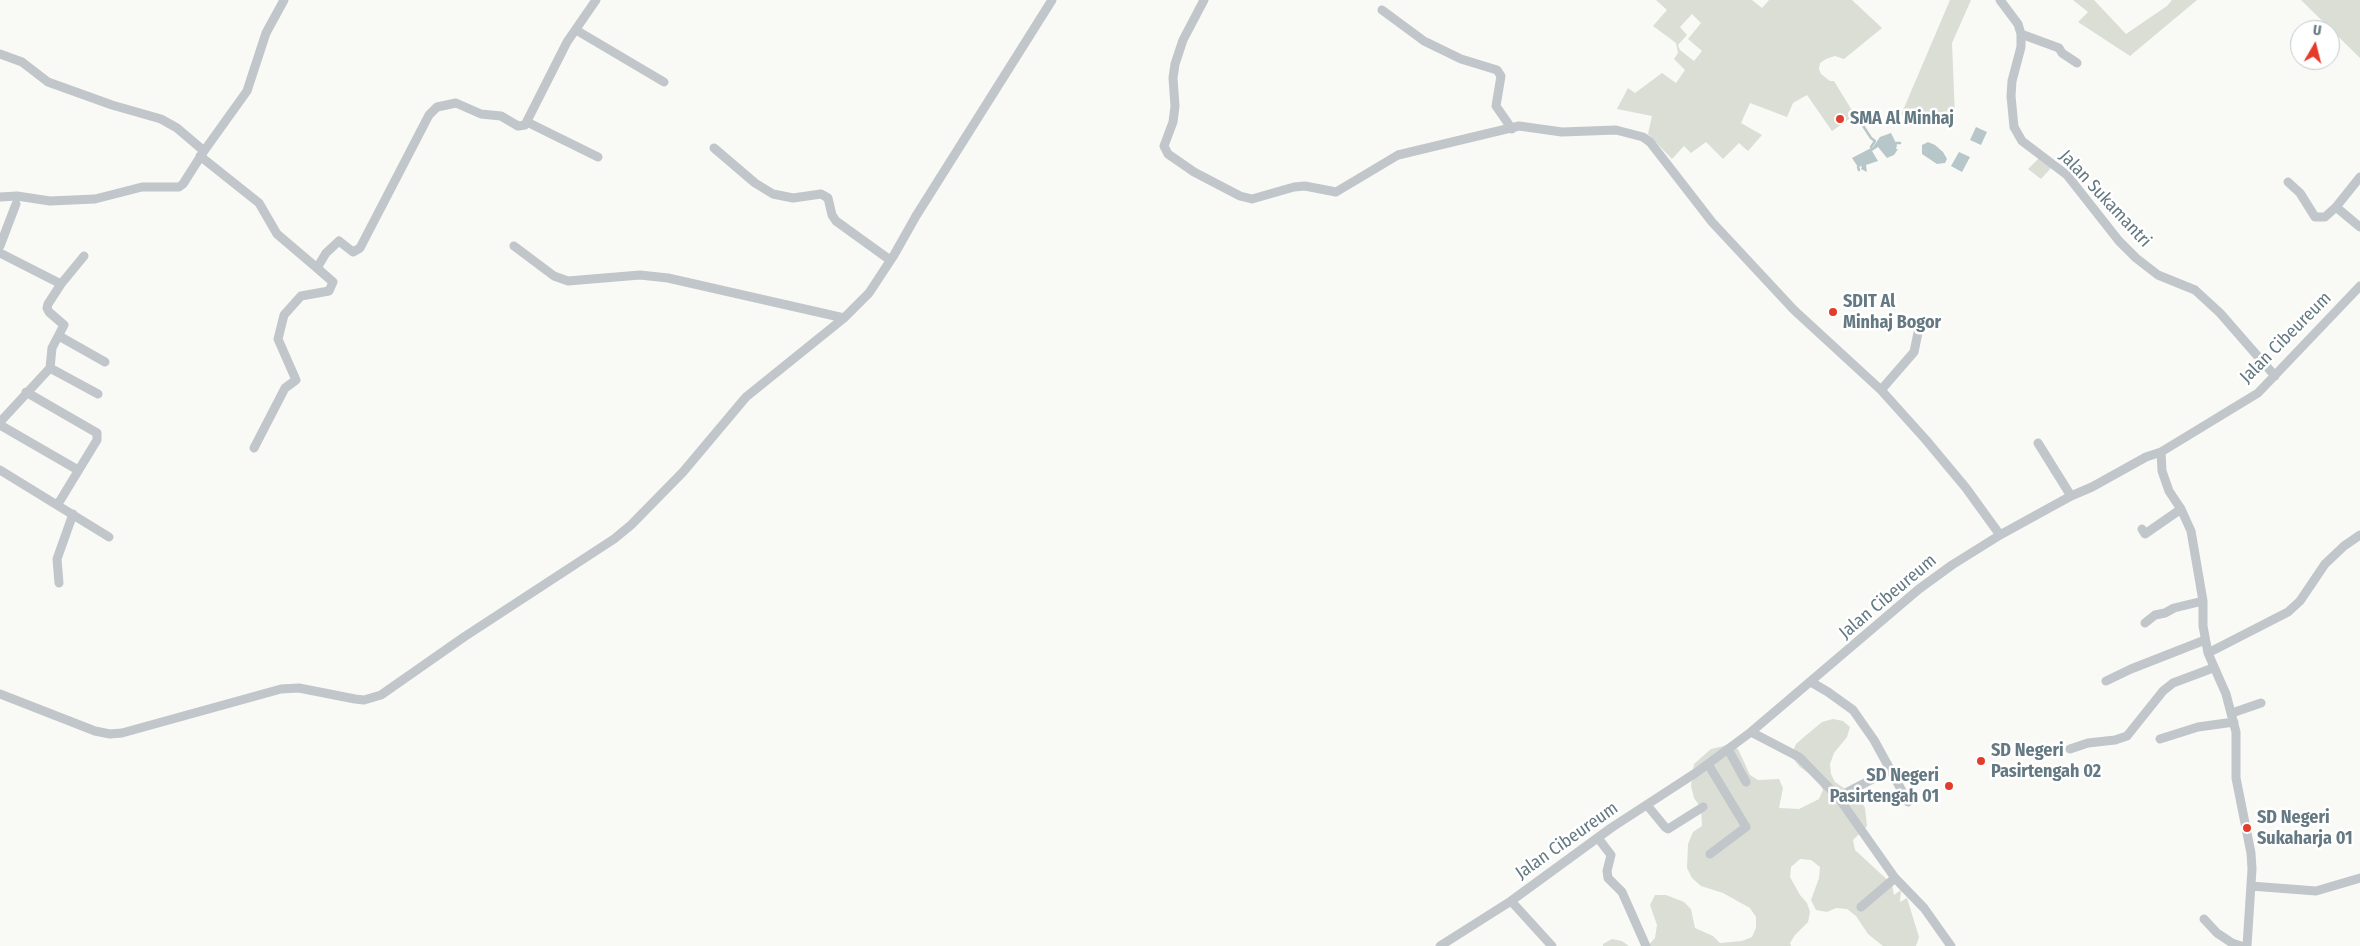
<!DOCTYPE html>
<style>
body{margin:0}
#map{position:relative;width:2360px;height:946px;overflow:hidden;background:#f9f9f6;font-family:"Fira Sans Condensed",sans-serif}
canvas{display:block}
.north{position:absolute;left:2290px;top:20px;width:50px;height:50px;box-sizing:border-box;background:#fff;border:1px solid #c1c9cd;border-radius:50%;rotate:8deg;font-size:14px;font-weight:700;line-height:20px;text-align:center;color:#647982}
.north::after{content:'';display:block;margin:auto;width:18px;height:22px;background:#e43c2b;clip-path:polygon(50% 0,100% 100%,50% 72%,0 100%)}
</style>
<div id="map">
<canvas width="2360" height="946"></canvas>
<div class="north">U</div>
</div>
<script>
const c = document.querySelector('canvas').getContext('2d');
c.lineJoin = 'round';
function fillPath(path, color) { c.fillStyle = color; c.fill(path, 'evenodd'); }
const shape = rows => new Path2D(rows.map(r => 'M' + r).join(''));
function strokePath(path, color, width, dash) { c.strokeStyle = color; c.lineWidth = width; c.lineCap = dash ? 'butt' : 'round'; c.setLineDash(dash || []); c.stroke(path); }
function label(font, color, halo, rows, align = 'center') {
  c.font = font + ' "Fira Sans Condensed",sans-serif'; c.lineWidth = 5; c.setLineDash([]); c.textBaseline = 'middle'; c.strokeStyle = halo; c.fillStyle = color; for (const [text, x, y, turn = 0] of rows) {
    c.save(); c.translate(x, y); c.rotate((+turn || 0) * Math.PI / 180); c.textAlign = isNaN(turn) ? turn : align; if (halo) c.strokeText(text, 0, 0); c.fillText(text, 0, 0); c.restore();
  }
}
fillPath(shape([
 [1656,0,1752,0,1762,8,1769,0,1852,0,1882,28,1844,59,1835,56,1826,59,1820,63,1819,69,1821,74,1830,81,1834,81,1853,112,1852,117,1832,131,1807,95,1793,103,1787,117,1750,103,1741,123,1762,135,1748,151,1739,143,1723,159,1706,142,1691,153,1684,146,1672,159,1648,134,1652,116,1617,109,1628,88,1635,93,1662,73,1676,83,1685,70,1674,59,1678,53,1676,43,1653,26,1667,10],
 [1692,14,1701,23,1688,39,1702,51,1694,61,1680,50,1678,45,1687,35,1680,27],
 [1950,0,1971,0,1952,43,1955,117,1901,115],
 [2073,0,2094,0,2126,34,2167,6,2172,0,2197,0,2130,56,2078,22,2088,12],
 [2301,0,2360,0,2360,58],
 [2039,158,2051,168,2041,179,2028,169],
 [1833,719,1843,721,1850,727,1847,737,1834,753,1830,764,1831,774,1835,782,1861,800,1865,808,1867,826,1853,840,1855,850,1892,884,1894,895,1901,890,1900,902,1907,898,1919,937,1916,946,1883,946,1868,934,1856,916,1847,909,1836,908,1827,912,1816,910,1811,900,1819,878,1820,867,1811,860,1800,859,1791,867,1790,877,1800,895,1807,903,1810,912,1808,922,1795,935,1790,943,1791,946,1648,946,1655,938,1657,925,1650,905,1655,895,1666,895,1684,902,1691,909,1695,928,1713,936,1720,943,1742,941,1752,937,1756,928,1756,917,1750,908,1723,893,1701,886,1692,878,1687,868,1688,844,1693,832,1702,826,1701,808,1694,798,1691,786,1694,764,1711,749,1728,745,1738,749,1750,775,1758,780,1779,779,1783,788,1779,808,1799,809,1819,799,1823,790,1818,780,1800,767,1791,756,1796,744,1804,737,1822,722],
 [1612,939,1622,941,1629,946,1603,946,1603,944]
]), '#daded5');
fillPath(shape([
 [1976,127,1987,132,1981,145,1970,140],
 [1891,133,1897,145,1896,149,1898,149,1894,155,1887,158,1878,147,1872,151,1878,161,1866,165,1867,172,1861,169,1862,166,1858,167,1852,158,1873,147,1880,137],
 [1928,142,1935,145,1943,152,1947,159,1945,163,1937,164,1922,154,1922,145],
 [1959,152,1970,157,1962,172,1951,166]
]), '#b7c7c9');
strokePath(shape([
 [1856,115,1871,138,1875,141,1871,147],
 [1896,143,1900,143],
 [1858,167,1859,170]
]), '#b7c7c9', 2.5);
strokePath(shape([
 [1204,0,1183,40,1175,64,1173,78,1175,106,1173,122,1164,146,1168,154,1194,172,1240,196,1252,199,1294,187,1305,186,1336,192,1398,155,1519,126,1562,132,1616,130,1643,137,1650,142,1712,222,1794,310,1881,390,1926,440,1966,488,2000,535],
 [2000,0,2018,24,2021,34,2021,47,2012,81,2011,96,2014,127,2022,141,2067,175,2119,241,2136,258,2158,275,2195,290,2220,313,2275,376],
 [1382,10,1424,41,1461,59,1497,70,1501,76,1496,106,1512,129],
 [576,30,664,82],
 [2021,34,2059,48,2062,53,2077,63],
 [0,54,22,62,48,82,112,105,161,119,177,128,204,151],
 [527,122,598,157],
 [714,148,755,183,773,194,793,198,821,194,828,198,832,215,836,221,890,260],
 [200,156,259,203,277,234,317,268],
 [2360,177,2336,207,2360,227],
 [2288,182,2300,193,2315,217,2325,217,2336,207],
 [0,197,17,196,50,201,95,199,142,187,179,187,183,184,204,151,247,91,266,33,284,0],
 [0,246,16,204],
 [514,246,554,276,568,281,640,275,668,278,844,318],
 [0,253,61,284,84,256],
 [59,336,105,362],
 [50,368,98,394],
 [1881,390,1914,352,1919,328,1925,321],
 [26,392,97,433,97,440,58,504],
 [0,422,50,368,52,348,64,325,49,312,47,308,48,304,61,284],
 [0,425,78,470],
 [2038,443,2071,496],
 [254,448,285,388,296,380,278,339,284,315,301,296,329,291,333,282,317,268,326,253,339,241,353,252,360,248,429,115,437,107,456,103,481,114,501,116,518,126,525,125,567,42,596,0],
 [2161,452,2162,471,2169,491,2181,509,2191,531,2203,601,2203,626,2208,653,2226,694,2236,732,2236,778,2251,853,2252,869,2247,946],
 [0,470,109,537],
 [2142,529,2145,534,2181,509],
 [59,583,57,559,73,514],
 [2145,623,2155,615,2165,613,2174,608,2203,601],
 [2208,653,2288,612,2300,601,2325,564,2344,546,2360,535],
 [2106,681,2131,669,2205,640],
 [1811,682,1828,692,1853,710,1874,740,1908,802],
 [0,694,95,731,110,734,122,733,281,689,299,688,355,699,364,700,381,695,464,637,614,539,631,525,683,472,746,397,844,318,869,293,894,255,916,216,1052,0],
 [2232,713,2261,703],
 [1751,732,1799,757,1838,797,1895,878,1924,908,1951,946],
 [2160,739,2198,727,2234,722],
 [1728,749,1746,782],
 [2070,749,2088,743,2115,740,2127,736,2163,691,2173,683,2213,668],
 [1708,764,1746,827,1710,854],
 [1838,797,1890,770],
 [1647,805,1665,827,1668,829,1703,807],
 [1598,838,1611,855,1607,871,1608,878,1622,892,1646,946],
 [2251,886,2316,891,2360,878],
 [1511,901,1552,946],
 [1861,907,1895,878],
 [2204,919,2217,933,2232,943,2241,946],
 [1440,946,1511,901,1611,828,1697,772,1751,732,1919,589,1952,565,2000,535,2071,496,2092,487,2146,457,2161,452,2258,393,2360,286]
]), '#c0c6c9', 9);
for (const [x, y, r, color] of [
 [1840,119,5,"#e43c2b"],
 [1833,312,5,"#e43c2b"],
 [1981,761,5,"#e43c2b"],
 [1949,786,5,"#e43c2b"],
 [2247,828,5,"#e43c2b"]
]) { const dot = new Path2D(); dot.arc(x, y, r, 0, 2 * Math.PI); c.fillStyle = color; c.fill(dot); strokePath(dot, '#fff', 2); }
label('bold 18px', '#647982', '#fff', [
 ["SMA Al Minhaj",1850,119],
 ["SDIT Al",1843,302],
 ["Minhaj Bogor",1843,323],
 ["SD Negeri",1991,751],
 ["Pasirtengah 02",1991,772],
 ["SD Negeri",1939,776,"right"],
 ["Pasirtengah 01",1939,797,"right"],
 ["SD Negeri",2257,818],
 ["Sukaharja 01",2257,839]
], 'left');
label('18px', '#647982', '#fff', [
 ["Jalan Sukamantri",2105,199,47],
 ["Jalan Cibeureum",2286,338,-45],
 ["Jalan Cibeureum",1888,597,-40],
 ["Jalan Cibeureum",1567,841,-35]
]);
</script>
